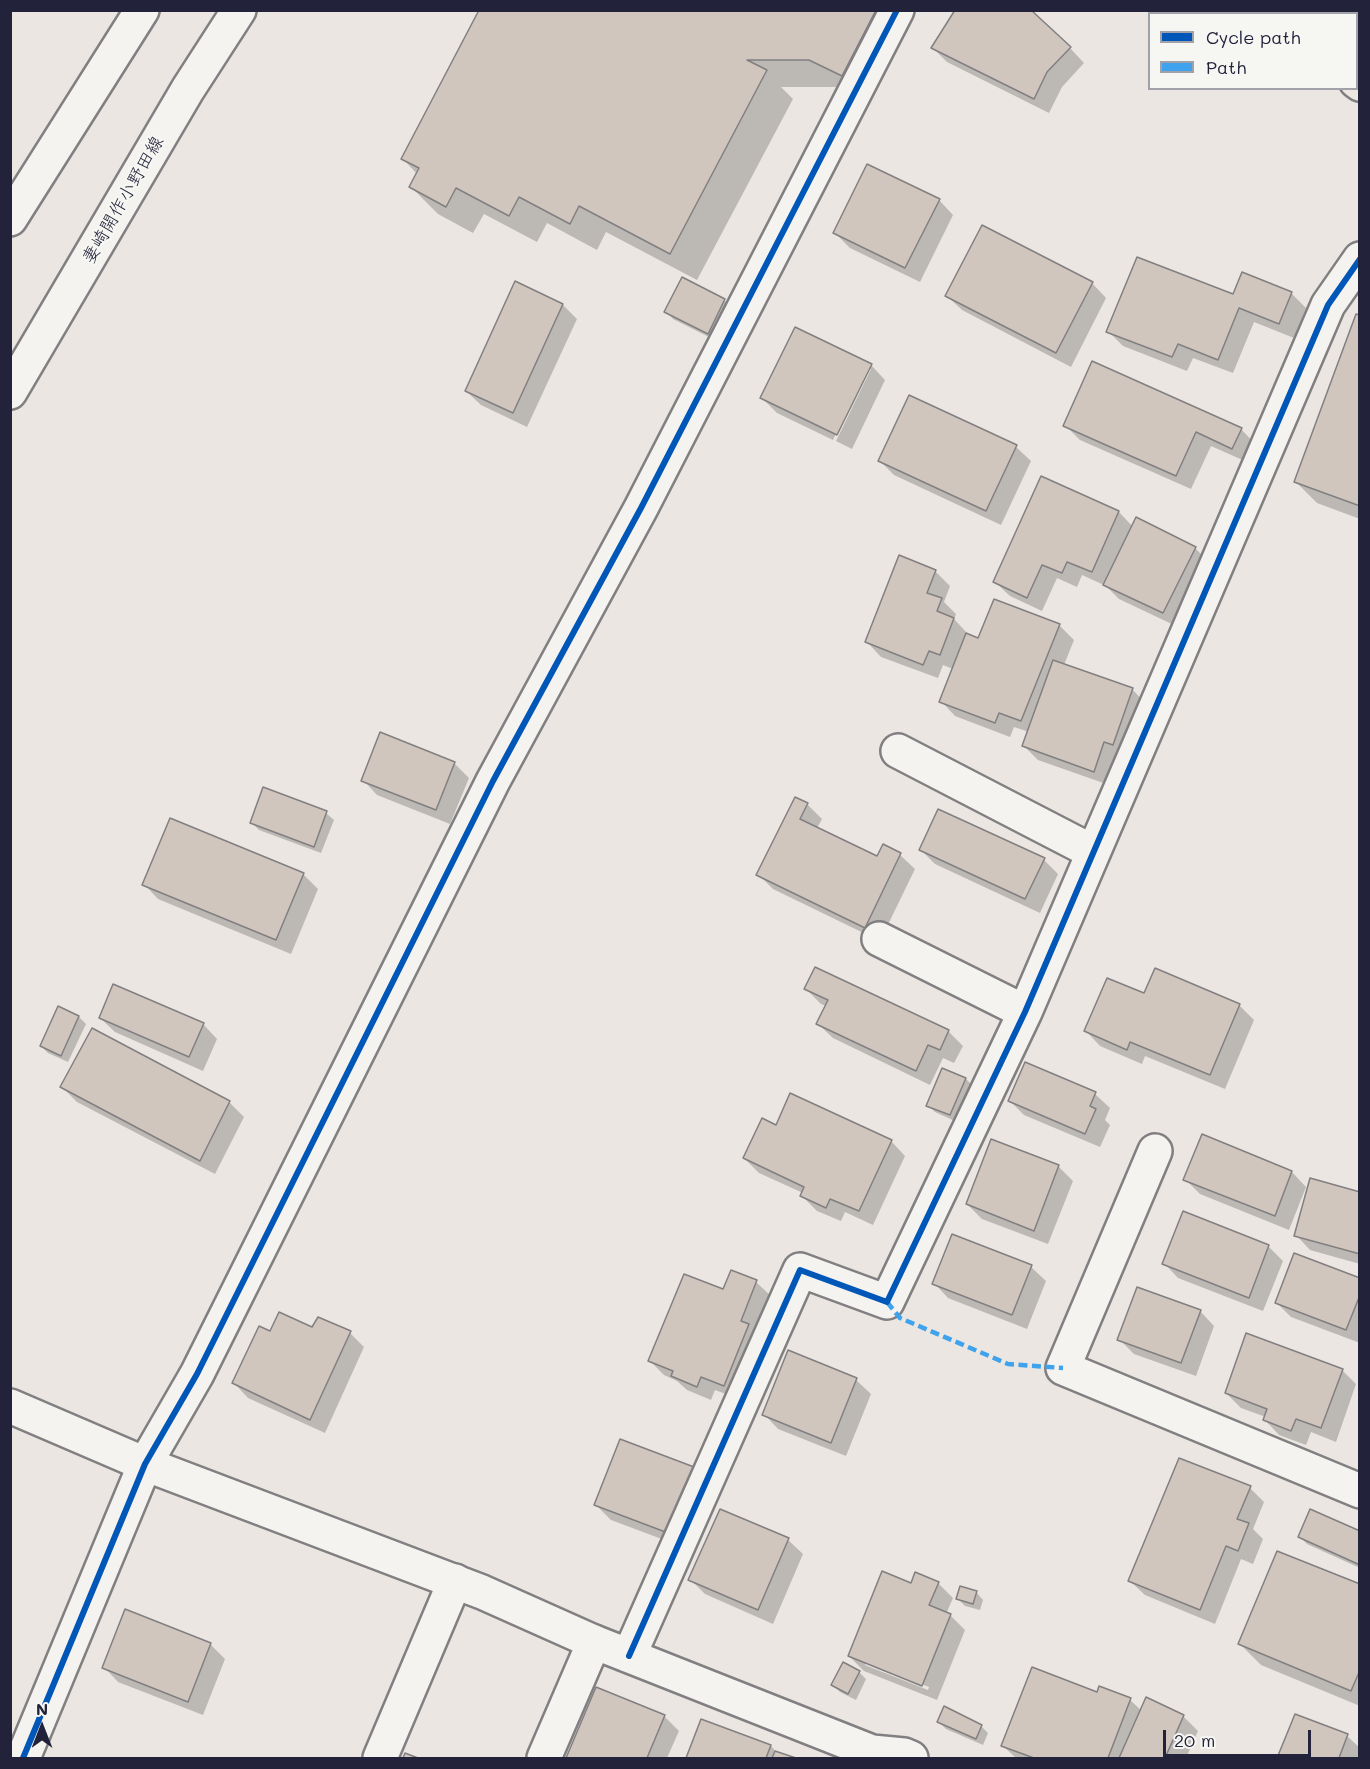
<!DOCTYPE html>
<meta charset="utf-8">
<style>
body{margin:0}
#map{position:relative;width:1370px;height:1769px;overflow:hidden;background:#ebe6e1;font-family:Mali,sans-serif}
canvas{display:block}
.frame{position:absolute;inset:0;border:12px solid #22223b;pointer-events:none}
.legend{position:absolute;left:1148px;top:12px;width:210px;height:78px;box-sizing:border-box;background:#f6f6f2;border:2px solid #a1a1a9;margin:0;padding:8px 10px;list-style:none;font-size:18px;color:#22223b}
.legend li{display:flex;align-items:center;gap:12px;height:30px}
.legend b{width:30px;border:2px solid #a1a1a9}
.north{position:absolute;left:12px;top:1697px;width:60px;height:60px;-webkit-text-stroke:4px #f6f6f2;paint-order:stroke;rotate:0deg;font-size:16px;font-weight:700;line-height:24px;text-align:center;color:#22223b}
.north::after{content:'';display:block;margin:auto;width:21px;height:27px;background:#22223b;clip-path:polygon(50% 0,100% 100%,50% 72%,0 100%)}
.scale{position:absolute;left:1163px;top:1730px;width:148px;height:27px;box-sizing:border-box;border:3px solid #22223b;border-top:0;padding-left:8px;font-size:18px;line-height:21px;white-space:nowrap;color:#22223b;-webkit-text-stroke:4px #f6f6f2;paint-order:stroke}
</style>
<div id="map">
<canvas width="1370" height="1769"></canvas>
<div class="frame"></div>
<ul class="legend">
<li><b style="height:8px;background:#0057b8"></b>Cycle path</li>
<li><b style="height:8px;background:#3ea2ec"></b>Path</li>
</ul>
<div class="north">N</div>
<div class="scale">20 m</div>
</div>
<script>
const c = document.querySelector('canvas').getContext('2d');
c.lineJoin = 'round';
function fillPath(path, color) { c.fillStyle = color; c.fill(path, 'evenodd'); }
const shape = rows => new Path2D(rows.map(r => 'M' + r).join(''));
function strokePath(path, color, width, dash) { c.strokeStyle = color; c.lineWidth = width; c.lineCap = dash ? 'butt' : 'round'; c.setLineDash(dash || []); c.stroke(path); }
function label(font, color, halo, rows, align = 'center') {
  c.font = font + ' Mali,"Klee One",sans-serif'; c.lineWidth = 4.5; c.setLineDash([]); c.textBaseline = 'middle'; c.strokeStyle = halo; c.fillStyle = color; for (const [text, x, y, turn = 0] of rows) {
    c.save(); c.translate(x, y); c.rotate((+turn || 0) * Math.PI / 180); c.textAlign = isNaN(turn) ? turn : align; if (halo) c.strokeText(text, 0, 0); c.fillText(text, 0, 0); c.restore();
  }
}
fillPath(shape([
 [481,10,917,10,869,102,837,87,781,87,793,99,697,280,606,232,597,250,547,223,537,242,484,214,473,233,438,214,411,187,417,174,403,159],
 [933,48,1070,48,1084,63,1062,87,1049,113,947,62],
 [939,200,953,215,920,282,850,248,835,233],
 [683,279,725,301,732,308,715,340,673,319,666,311],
 [1092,283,1106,298,1071,367,962,310,947,296],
 [1291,293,1306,308,1294,338,1254,322,1233,373,1193,358,1187,371,1123,346,1108,331,1234,296],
 [563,305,577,319,527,427,481,405,466,391],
 [1360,317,1360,519,1317,503,1296,482],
 [871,365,885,380,852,449,836,441,871,369,867,369,833,440,777,413,762,398],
 [910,397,1016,447,1031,461,1001,525,894,475,880,461],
 [1065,425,1241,429,1255,444,1247,462,1211,446,1191,489,1080,440],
 [1042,478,1119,512,1133,527,1195,548,1210,563,1178,627,1119,599,1106,586,1082,575,1077,587,1057,578,1042,611,1010,596,995,582],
 [935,571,950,586,944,602,956,614,954,619,968,634,967,635,979,640,1059,625,1074,640,1064,665,1132,689,1146,704,1109,785,1038,760,1024,746,1029,732,1014,727,1010,737,955,716,941,701,953,669,943,665,938,678,881,657,867,642],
 [454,763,469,778,450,824,377,795,363,780],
 [807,804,822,819,817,828,878,858,883,846,900,855,915,869,880,941,773,889,758,874],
 [326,813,334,820,321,853,259,830,251,822],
 [921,850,1044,860,1058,874,1040,913,935,864],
 [303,874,318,889,291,954,158,899,144,884],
 [1155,970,1239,1005,1254,1020,1225,1089,1145,1056,1142,1064,1100,1046,1086,1031,1144,995],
 [806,989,948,1031,963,1046,954,1063,943,1058,930,1085,833,1038,818,1024,826,1006,821,1004],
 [79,1017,86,1024,68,1062,48,1053,41,1046],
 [100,1018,203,1024,217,1039,203,1071,115,1032],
 [92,1030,230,1103,244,1117,215,1174,77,1102,62,1087],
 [1026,1064,1095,1094,1110,1108,1105,1120,1110,1125,1100,1147,1024,1115,1009,1100],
 [966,1079,973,1086,957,1122,935,1112,928,1105],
 [776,1127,891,1141,905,1156,873,1225,845,1212,841,1221,817,1211,802,1196,803,1193,759,1173,744,1158],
 [1203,1136,1292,1172,1306,1187,1289,1230,1200,1194,1185,1179],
 [1058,1166,1073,1181,1048,1244,982,1219,967,1204],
 [1360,1194,1360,1264,1310,1250,1296,1235],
 [953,1236,1031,1267,1046,1281,1027,1329,948,1298,934,1283],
 [1268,1246,1283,1261,1263,1311,1178,1278,1164,1263],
 [1360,1280,1360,1343,1291,1317,1276,1302],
 [756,1282,771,1296,739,1399,715,1390,711,1400,687,1390,677,1381,664,1375,650,1361,723,1291],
 [1200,1311,1214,1326,1196,1376,1134,1354,1119,1339],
 [313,1329,350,1333,364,1347,325,1433,248,1398,234,1383,270,1333],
 [789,1352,856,1380,871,1394,846,1456,778,1429,764,1414],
 [1342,1370,1356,1384,1336,1442,1311,1432,1306,1445,1279,1435,1265,1420,1266,1417,1241,1408,1226,1393],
 [693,1468,708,1483,683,1547,611,1520,596,1505],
 [1250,1488,1264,1502,1253,1529,1263,1539,1253,1564,1241,1559,1215,1624,1145,1595,1130,1581],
 [721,1511,788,1540,803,1554,773,1624,705,1594,690,1579],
 [1360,1533,1360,1568,1307,1544,1300,1537],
 [938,1583,953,1598,946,1614,950,1615,965,1630,937,1700,864,1671,849,1656,912,1585],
 [865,1662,929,1687,928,1690,865,1665],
 [1360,1586,1360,1706,1261,1665,1239,1643],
 [976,1592,983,1600,980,1610,965,1606,958,1599],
 [210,1644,225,1659,203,1715,118,1682,104,1667],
 [859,1672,866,1679,856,1700,840,1692,833,1685],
 [597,1689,664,1716,679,1731,667,1758,568,1758],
 [1098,1694,1130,1700,1142,1711,1183,1716,1198,1731,1186,1758,1016,1758,1003,1746],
 [1295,1716,1347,1736,1360,1748,1359,1758,1279,1758],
 [702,1721,771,1746,778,1754,792,1758,688,1758],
 [939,1722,981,1726,988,1733,983,1745,946,1729]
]), '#0003');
const building = shape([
 [479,10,876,10,842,76,809,60,747,60,767,70,670,254,579,206,570,224,519,197,509,216,456,188,446,207,409,187,419,168,401,159,479,10],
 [955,10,1031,10,1071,47,1047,72,1034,99,931,48,955,10],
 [867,164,940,199,905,268,833,233,867,164],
 [982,225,1093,282,1056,353,945,296,982,225],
 [1137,257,1233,294,1242,272,1292,292,1279,324,1239,308,1218,360,1178,344,1172,357,1106,332,1137,257],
 [682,277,725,299,708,334,664,312,682,277],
 [515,281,563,304,513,413,465,391,515,281],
 [1356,314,1360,315,1360,506,1294,482,1356,314],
 [795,327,872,364,837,435,760,398,795,327],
 [1092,361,1242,428,1232,449,1196,432,1176,476,1063,426,1092,361],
 [909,395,1017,445,986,511,878,461,909,395],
 [1041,476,1119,511,1092,572,1067,562,1062,573,1042,565,1027,598,993,582,1041,476],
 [1136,517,1196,547,1163,613,1103,585,1136,517],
 [899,555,936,570,927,593,942,598,937,611,954,618,940,655,929,651,923,665,865,642,899,555],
 [994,599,1060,624,1021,721,999,713,995,723,939,702,966,633,978,638,994,599],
 [1053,660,1133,688,1113,745,1104,742,1094,772,1022,746,1053,660],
 [380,732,455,762,436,810,361,781,380,732],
 [263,787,327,811,314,847,250,823,263,787],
 [795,797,808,803,800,819,877,856,883,844,901,853,865,928,756,875,795,797],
 [938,809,1045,858,1025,899,919,850,938,809],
 [170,818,304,873,276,940,142,885,170,818],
 [815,967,949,1030,940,1050,928,1045,916,1071,816,1024,828,1000,804,989,815,967],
 [1155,968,1240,1004,1210,1075,1130,1042,1127,1050,1084,1031,1107,978,1144,993,1155,968],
 [113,984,204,1023,189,1057,99,1018,113,984],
 [58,1006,79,1016,61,1056,40,1046,58,1006],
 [92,1028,230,1101,200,1161,60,1087,92,1028],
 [1025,1062,1096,1092,1090,1106,1096,1109,1085,1134,1008,1101,1025,1062],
 [942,1068,966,1078,950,1115,926,1106,942,1068],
 [790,1093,892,1140,859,1211,830,1199,826,1208,800,1196,804,1187,743,1158,762,1118,776,1125,790,1093],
 [1202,1134,1292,1171,1275,1216,1183,1180,1202,1134],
 [991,1139,1059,1165,1034,1231,966,1204,991,1139],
 [1310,1178,1360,1192,1360,1254,1294,1236,1310,1178],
 [1183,1211,1269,1245,1249,1298,1162,1264,1183,1211],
 [952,1234,1032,1265,1012,1315,932,1284,952,1234],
 [1294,1253,1360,1278,1360,1295,1346,1330,1275,1303,1294,1253],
 [731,1270,757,1280,741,1321,749,1324,724,1386,701,1377,697,1387,671,1376,673,1371,648,1361,684,1274,723,1289,731,1270],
 [1137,1287,1201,1310,1181,1363,1117,1340,1137,1287],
 [279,1312,312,1327,318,1317,351,1331,310,1420,232,1383,259,1326,270,1331,279,1312],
 [1246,1333,1343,1369,1321,1428,1296,1419,1291,1431,1263,1420,1267,1409,1225,1393,1246,1333],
 [788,1350,857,1378,831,1443,762,1415,788,1350],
 [620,1439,694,1467,668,1533,594,1505,620,1439],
 [1179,1458,1251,1486,1237,1519,1249,1523,1238,1551,1226,1546,1200,1610,1128,1581,1179,1458],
 [720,1509,789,1538,758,1610,688,1580,720,1509],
 [1310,1509,1360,1531,1360,1565,1298,1537,1310,1509],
 [1277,1551,1360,1584,1360,1670,1351,1691,1238,1644,1277,1551],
 [882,1571,911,1583,915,1572,939,1582,929,1605,951,1614,922,1686,848,1656,882,1571],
 [960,1586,977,1591,973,1604,956,1599,960,1586],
 [125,1609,211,1643,188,1702,102,1668,125,1609],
 [843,1662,860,1671,848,1694,831,1685,843,1662],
 [1032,1667,1097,1692,1099,1686,1131,1698,1108,1758,1034,1758,1001,1746,1032,1667],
 [596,1687,665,1715,647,1758,566,1758,596,1687],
 [1146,1697,1184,1715,1165,1758,1119,1758,1146,1697],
 [944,1706,982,1725,976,1739,937,1722,944,1706],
 [1295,1714,1348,1734,1339,1758,1277,1758,1295,1714],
 [701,1719,771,1745,766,1758,686,1758,701,1719],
 [775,1751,796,1758,772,1758,775,1751],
 [405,1753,418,1758,403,1758,405,1753]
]);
fillPath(building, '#d1c6bd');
strokePath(building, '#817f81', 1.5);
const minor = shape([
 [898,751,1093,852],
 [879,939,1025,1012],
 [1155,1151,1063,1368,1360,1491],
 [629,1656,800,1270,887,1302,1025,1012,1328,305,1360,259],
 [23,1758,145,1464,197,1374,493,781,641,508,897,10],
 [380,1758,455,1581],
 [544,1758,594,1642,872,1752,904,1755,911,1758]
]);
const tertiary = shape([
 [10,1406,145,1464,482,1592,594,1642]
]);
const secondary = shape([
 [10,219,142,10],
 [10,392,188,89,239,10]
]);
const trunk = shape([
 [1266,10,1270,14],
 [1356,81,1360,84]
]);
strokePath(minor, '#817f81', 38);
strokePath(tertiary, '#817f81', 38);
strokePath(secondary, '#817f81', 38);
strokePath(trunk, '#817f81', 38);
strokePath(minor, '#f4f3f0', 33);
strokePath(tertiary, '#f4f3f0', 33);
strokePath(secondary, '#f4f3f0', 33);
strokePath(trunk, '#ece8e1', 33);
strokePath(shape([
 [887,1302,900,1318,1008,1364,1063,1368]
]), '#3ea2ec', 4.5, [9, 4.5]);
strokePath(shape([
 [629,1656,800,1270,887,1302,1025,1012,1328,305,1360,259],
 [23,1758,145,1464,197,1374,493,781,641,508,897,10]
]), '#0057b8', 6);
label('18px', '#22223b', '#f6f6f2', [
 ["妻崎開作小野田線",123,200,-60]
]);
</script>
